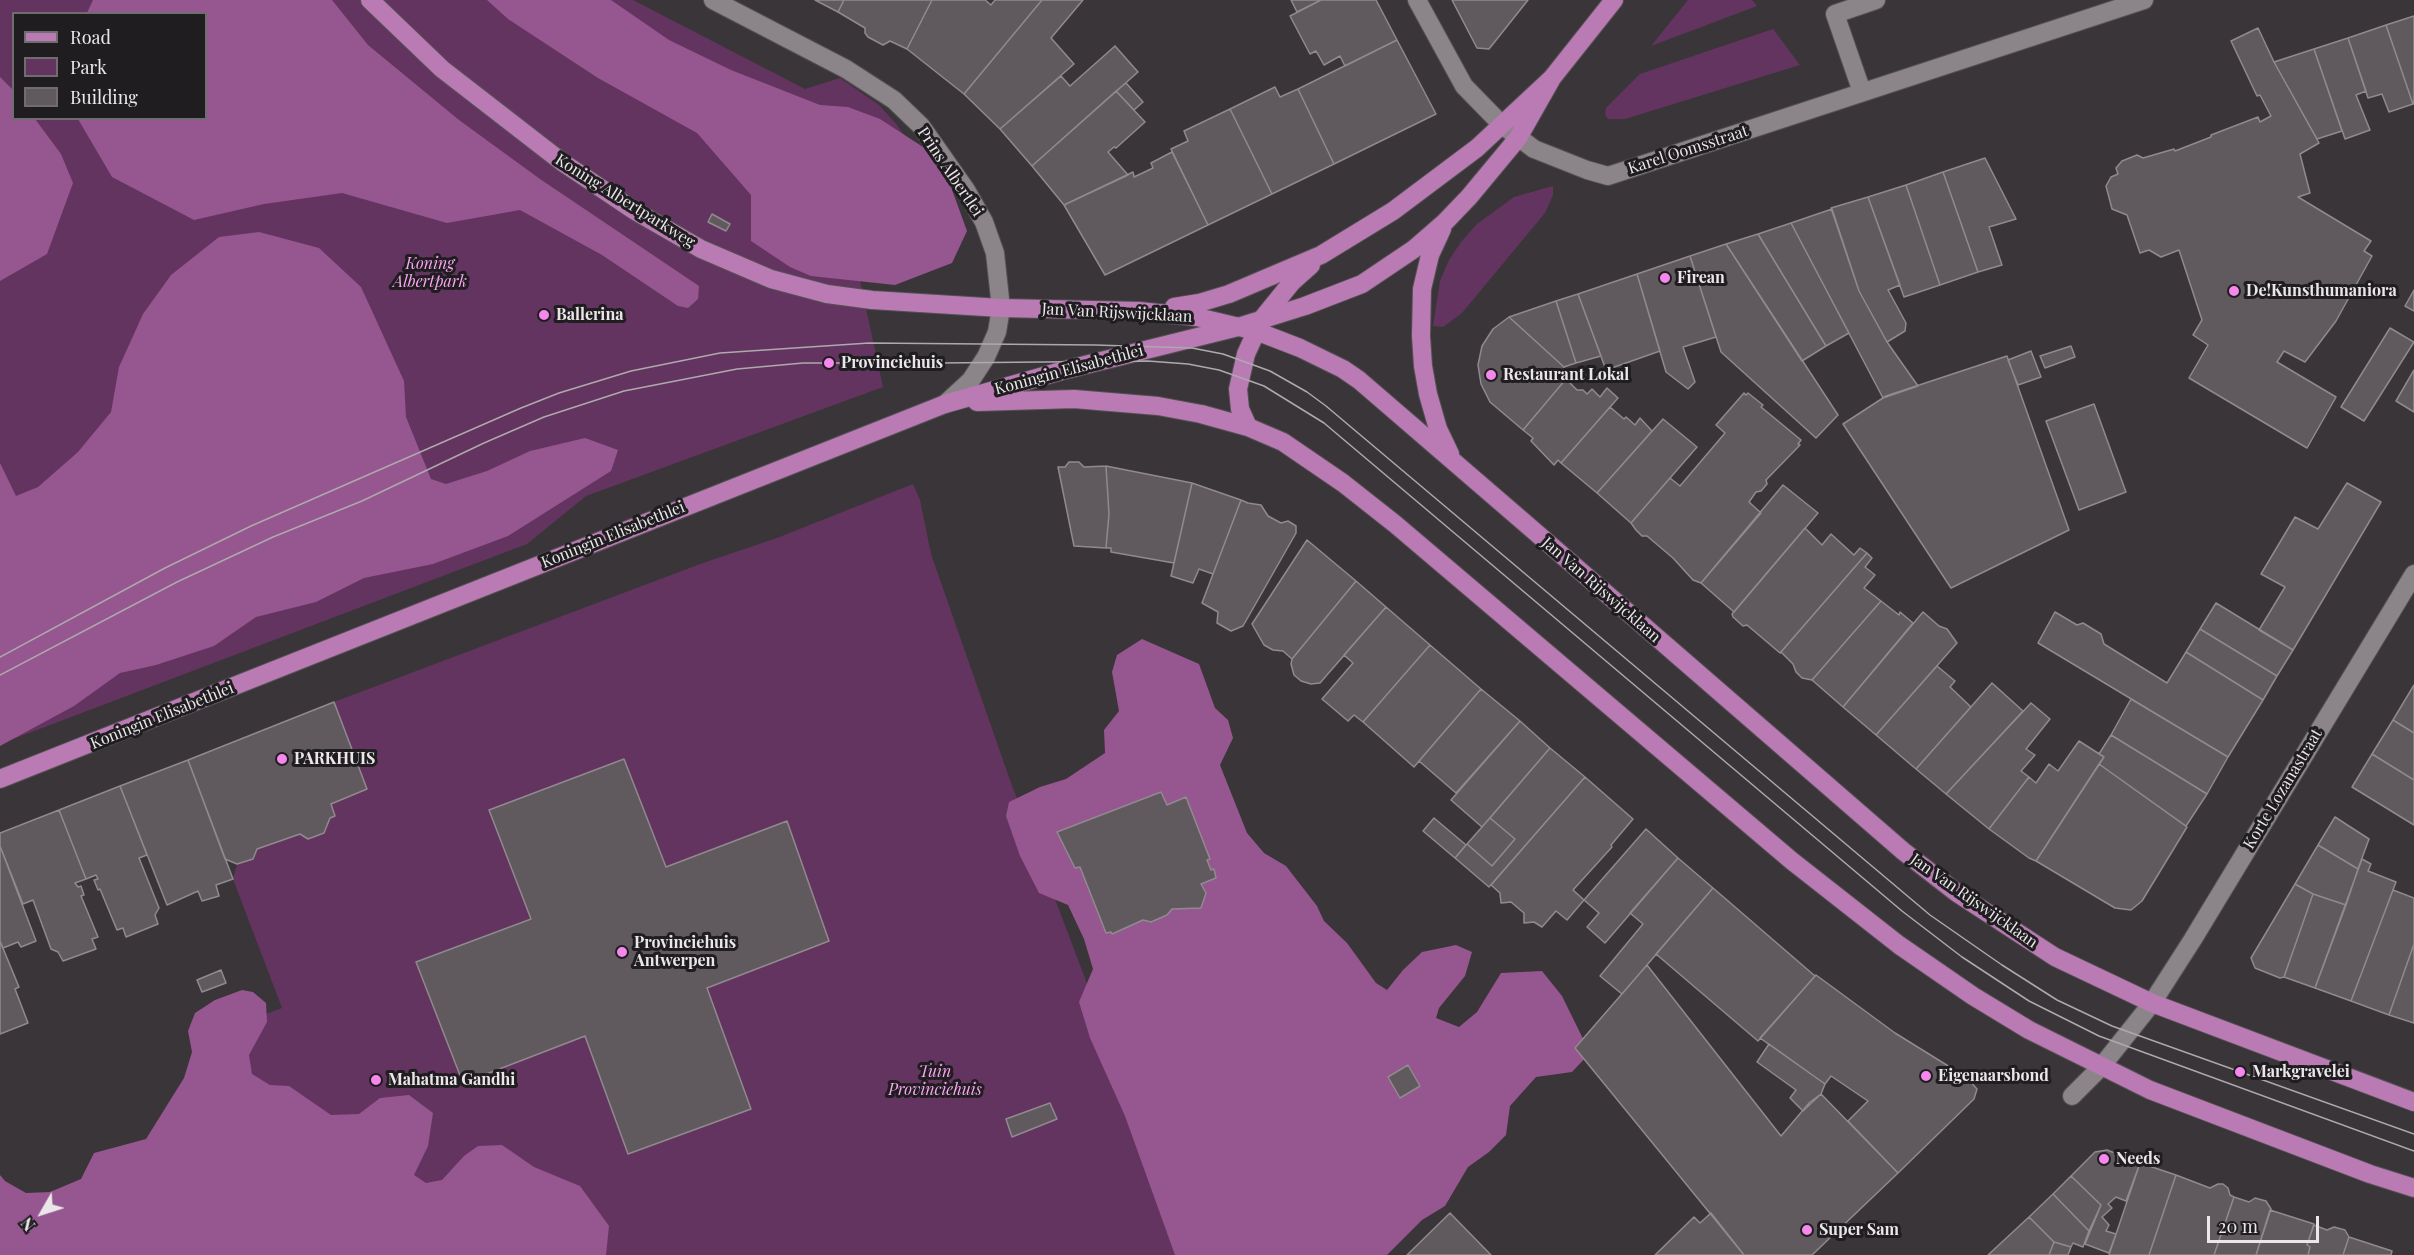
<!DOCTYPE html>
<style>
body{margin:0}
#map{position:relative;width:2414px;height:1255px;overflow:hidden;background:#3a3539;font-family:"Playfair Display",serif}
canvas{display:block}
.legend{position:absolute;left:12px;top:12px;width:195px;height:108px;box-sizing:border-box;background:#1f1d1f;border:2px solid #706d70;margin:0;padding:8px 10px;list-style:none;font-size:18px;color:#eae6e9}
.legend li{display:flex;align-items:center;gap:12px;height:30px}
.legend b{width:30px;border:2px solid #706d70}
.north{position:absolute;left:12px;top:1183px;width:60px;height:60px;-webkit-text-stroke:4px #1f1d1f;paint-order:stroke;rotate:231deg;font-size:16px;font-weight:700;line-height:24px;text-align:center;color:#eae6e9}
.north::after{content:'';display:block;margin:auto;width:21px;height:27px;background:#eae6e9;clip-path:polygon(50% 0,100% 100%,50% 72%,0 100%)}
.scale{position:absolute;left:2207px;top:1216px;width:112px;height:27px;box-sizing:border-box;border:3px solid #eae6e9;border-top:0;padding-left:8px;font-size:18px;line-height:21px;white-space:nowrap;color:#eae6e9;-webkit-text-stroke:4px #1f1d1f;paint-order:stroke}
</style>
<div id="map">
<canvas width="2414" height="1255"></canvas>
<ul class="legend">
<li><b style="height:8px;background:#ba7bb5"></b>Road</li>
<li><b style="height:16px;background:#643460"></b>Park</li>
<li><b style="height:16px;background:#605a5f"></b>Building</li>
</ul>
<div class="north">N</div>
<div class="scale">20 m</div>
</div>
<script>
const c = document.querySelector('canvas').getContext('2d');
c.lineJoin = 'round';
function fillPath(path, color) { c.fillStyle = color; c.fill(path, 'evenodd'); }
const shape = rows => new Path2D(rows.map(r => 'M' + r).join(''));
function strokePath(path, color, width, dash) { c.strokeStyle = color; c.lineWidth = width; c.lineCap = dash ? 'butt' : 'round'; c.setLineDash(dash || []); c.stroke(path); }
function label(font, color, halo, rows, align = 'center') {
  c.font = font + ' "Playfair Display",serif'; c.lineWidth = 6; c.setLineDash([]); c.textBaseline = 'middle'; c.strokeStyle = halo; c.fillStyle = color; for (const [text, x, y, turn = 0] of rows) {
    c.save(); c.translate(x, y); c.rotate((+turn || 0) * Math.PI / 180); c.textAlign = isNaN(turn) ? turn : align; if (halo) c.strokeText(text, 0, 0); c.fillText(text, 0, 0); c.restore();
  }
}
fillPath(shape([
 [0,0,633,0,805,89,840,78,879,105,897,125,930,175,854,253,883,387,586,496,527,544,0,744],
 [14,14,206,14,206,118,14,118],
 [1688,0,1752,0,1757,6,1651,46],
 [1773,29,1800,65,1625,119,1608,119,1605,115,1606,108,1640,74],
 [1553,186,1553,195,1545,213,1462,313,1443,327,1433,326,1440,281,1449,260,1461,242,1477,224,1514,197],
 [913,484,920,500,931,554,1011,783,1190,1255,157,1255,218,1032,282,1008,233,879,237,864,253,859,257,849,300,834,309,839,324,833,330,818,334,702,703,563,777,538],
 [624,759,666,867,787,821,829,941,707,988,751,1109,628,1154,585,1036,463,1083,416,962,531,918,489,811]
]), '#643460');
fillPath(shape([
 [93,0,332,0,368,45,459,120,540,179,699,286,698,299,688,308,678,306,602,255,520,210,447,223,342,193,264,204,194,220,112,177,78,119,206,118,206,14,87,13],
 [487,0,611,0,669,40,731,70,820,105,848,107,880,119,923,147,951,187,967,231,952,263,895,285,811,276,790,267,751,241,751,195,697,133,598,78,508,19],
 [0,77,13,90,14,118,35,119,61,154,73,183,47,254,0,281],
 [259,232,319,248,361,287,404,381,406,417,431,479,446,484,487,471,530,451,585,438,618,450,611,471,508,536,433,564,364,578,316,602,256,617,214,646,156,665,120,673,74,706,0,746,0,463,16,496,38,487,78,452,111,412,119,367,143,314,171,275,219,237],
 [1142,639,1199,664,1215,708,1228,720,1233,738,1220,765,1247,833,1264,853,1286,866,1317,906,1324,921,1347,943,1376,983,1387,990,1403,970,1422,952,1456,945,1472,952,1465,976,1439,1008,1436,1018,1459,1027,1477,1012,1501,973,1542,971,1562,996,1590,1053,1572,1072,1536,1077,1510,1106,1506,1135,1489,1152,1468,1167,1445,1206,1422,1220,1387,1255,1175,1255,1125,1116,1090,1038,1079,1002,1093,969,1084,939,1068,905,1039,893,1020,856,1006,816,1009,802,1040,787,1066,779,1105,753,1104,730,1119,711,1112,672,1117,655],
 [242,990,253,992,266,1003,267,1022,249,1055,252,1074,270,1085,289,1086,331,1115,359,1114,380,1098,409,1095,433,1113,428,1146,414,1175,426,1183,442,1180,464,1156,478,1146,502,1145,534,1167,580,1186,609,1226,606,1255,0,1255,0,1175,5,1181,26,1193,50,1192,81,1179,94,1153,146,1139,184,1078,192,1052,188,1031,195,1013,215,1000]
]), '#965690');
const building = shape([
 [815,0,844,0,838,12,815,0],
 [844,0,932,0,907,49,890,41,883,45,868,37,865,33,865,28,838,12,844,0],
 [932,0,985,0,991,5,995,0,1042,0,964,94,907,49,932,0],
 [1042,0,1083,0,1051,38,1074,64,1000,129,964,94,1042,0],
 [1291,0,1321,0,1297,12,1291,0],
 [1321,0,1376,0,1397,40,1345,66,1340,56,1324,65,1316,51,1310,54,1290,16,1321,0],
 [1452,0,1528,0,1489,49,1477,48,1452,0],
 [2414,16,2414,104,2413,104,2386,25,2414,16],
 [2386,25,2413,104,2389,112,2382,94,2368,98,2348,38,2386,25],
 [2258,28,2274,62,2319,143,2300,154,2310,193,2298,197,2371,241,2364,251,2372,256,2336,321,2305,362,2284,351,2277,362,2336,397,2307,448,2189,378,2208,345,2193,335,2202,320,2179,250,2161,257,2149,250,2140,253,2127,215,2112,209,2106,186,2111,177,2118,174,2116,168,2122,161,2137,155,2143,158,2174,149,2175,151,2211,137,2211,135,2258,117,2260,122,2271,116,2260,95,2257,96,2231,41,2258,28],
 [2348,38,2366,91,2356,95,2370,130,2345,139,2314,49,2348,38],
 [1397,40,1436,114,1334,164,1298,89,1397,40],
 [1115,46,1138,72,1032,166,1000,129,1061,76,1070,86,1115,46],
 [2314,49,2342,131,2317,139,2274,62,2314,49],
 [1126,83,1143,102,1134,110,1116,91,1126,83],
 [1275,87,1280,97,1298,89,1334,164,1272,194,1230,109,1275,87],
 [1116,91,1145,122,1116,148,1114,147,1108,152,1128,175,1064,205,1032,166,1116,91],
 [1230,109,1272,194,1208,225,1171,149,1188,141,1184,131,1230,109],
 [1172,152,1208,225,1105,275,1064,205,1133,172,1134,177,1153,168,1151,163,1172,152],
 [1985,158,2016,219,1989,227,2002,265,1978,272,1943,172,1985,158],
 [1943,172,1978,272,1940,285,1906,185,1943,172],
 [1906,185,1940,285,1904,297,1868,197,1906,185],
 [1868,197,1900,285,1888,290,1906,323,1905,331,1887,342,1859,291,1831,208,1868,197],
 [1832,209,1859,291,1887,342,1918,386,1883,398,1791,223,1832,209],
 [712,214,730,224,726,231,708,222,712,214],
 [1791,223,1849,333,1826,346,1758,234,1791,223],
 [1758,234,1826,346,1802,361,1726,244,1758,234],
 [1726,244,1838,415,1816,438,1721,352,1690,256,1726,244],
 [1690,256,1716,337,1683,347,1695,382,1688,389,1666,372,1637,274,1690,256],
 [1637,274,1660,351,1606,370,1578,294,1637,274],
 [2414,290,2414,311,2405,306,2414,290],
 [1578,294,1601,356,1576,363,1556,301,1578,294],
 [1556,301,1576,363,1564,367,1509,317,1556,301],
 [1509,317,1564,367,1561,378,1566,379,1523,430,1490,402,1481,384,1478,365,1482,346,1493,329,1509,317],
 [2390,328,2414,342,2364,421,2341,407,2390,328],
 [2071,346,2075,357,2045,368,2040,356,2071,346],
 [2031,351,2041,377,2018,385,2008,360,2031,351],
 [2007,356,2069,530,1951,588,1843,424,1886,396,2007,356],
 [2414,370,2414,412,2396,401,2414,370],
 [1566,379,1577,390,1583,390,1587,394,1592,389,1600,397,1607,388,1618,398,1561,463,1558,460,1554,465,1531,441,1533,438,1523,430,1566,379],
 [1744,393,1746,395,1748,393,1763,405,1761,407,1801,440,1798,444,1800,445,1766,480,1767,484,1761,491,1756,492,1749,502,1761,513,1701,583,1693,580,1673,558,1647,536,1642,536,1636,530,1631,523,1670,478,1680,486,1725,433,1716,425,1744,393],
 [2094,404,2126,492,2079,510,2046,421,2094,404],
 [1610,407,1624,419,1626,417,1635,425,1640,418,1652,431,1597,493,1561,463,1610,407],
 [1663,419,1697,447,1631,523,1597,493,1663,419],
 [1069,462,1079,462,1084,467,1106,466,1109,514,1106,548,1074,546,1058,467,1065,467,1069,462],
 [1106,466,1192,483,1174,563,1111,552,1111,548,1106,548,1109,514,1106,466],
 [1192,483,1241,500,1213,574,1199,569,1193,583,1171,576,1192,483],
 [2347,483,2381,502,2293,650,2259,630,2285,587,2261,574,2295,517,2318,529,2347,483],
 [1783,485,1818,513,1734,612,1701,583,1783,485],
 [1241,500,1248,503,1261,505,1268,516,1281,523,1288,521,1296,526,1296,533,1243,626,1231,631,1217,623,1218,612,1202,603,1241,500],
 [1805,528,1822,545,1831,534,1854,555,1860,548,1867,553,1780,653,1747,625,1743,626,1733,617,1732,614,1805,528],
 [1307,540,1356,581,1292,659,1283,651,1273,650,1264,645,1252,624,1307,540],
 [1867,553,1872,558,1865,567,1875,575,1864,588,1881,601,1812,680,1802,678,1796,672,1793,664,1781,652,1867,553],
 [1356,581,1386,607,1320,683,1311,684,1301,681,1294,675,1291,664,1292,659,1356,581],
 [1881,601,1899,615,1900,612,1913,623,1843,707,1812,680,1881,601],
 [2216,603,2293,650,2277,676,2200,629,2216,603],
 [1386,607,1430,645,1363,722,1354,715,1348,721,1322,699,1353,663,1344,655,1386,607],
 [1923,612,1939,626,1947,629,1957,643,1876,735,1843,707,1923,612],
 [2055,612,2077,625,2083,623,2101,634,2104,644,2167,683,2186,652,2263,700,2228,757,2038,643,2055,612],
 [2200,629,2277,676,2263,700,2186,652,2200,629],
 [1430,645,1481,689,1414,767,1363,722,1430,645],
 [1937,666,1955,681,1950,687,1971,707,1916,769,1876,735,1937,666],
 [1992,683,2023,711,1946,794,1916,769,1992,683],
 [2414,685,2414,733,2393,720,2414,685],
 [1481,689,1520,721,1456,793,1419,761,1481,689],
 [2131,699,2228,757,2207,794,2111,735,2131,699],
 [334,702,367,789,331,804,335,816,330,818,324,833,308,839,300,834,257,849,253,859,237,864,225,859,188,760,334,702],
 [2031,703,2050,719,2026,749,2035,755,2021,771,2029,777,1989,829,1946,794,2031,703],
 [2393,720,2414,733,2414,780,2372,754,2393,720],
 [1520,721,1550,748,1482,827,1451,800,1520,721],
 [2111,735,2207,794,2186,826,2099,764,2104,757,2099,754,2111,735],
 [2079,741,2104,757,2036,861,2029,858,1989,829,2029,777,2036,783,2049,764,2058,771,2079,741],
 [1550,748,1585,777,1489,887,1455,858,1467,844,1492,866,1515,839,1490,818,1550,748],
 [2372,754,2414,780,2414,825,2352,787,2372,754],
 [624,759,666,867,787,821,829,941,707,988,751,1109,628,1154,585,1036,463,1083,416,962,531,919,489,810,624,759],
 [188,760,233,879,216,885,219,896,202,901,198,891,167,905,120,786,188,760],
 [2099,764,2187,827,2142,901,2131,910,2115,908,2036,861,2099,764],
 [1585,777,1633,819,1611,845,1612,847,1573,890,1584,900,1567,920,1556,911,1542,927,1534,922,1524,923,1524,913,1511,902,1501,903,1500,893,1491,885,1585,777],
 [120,786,147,855,139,858,159,908,155,915,158,924,126,937,123,928,117,930,100,889,98,890,94,880,98,879,96,875,86,879,59,810,120,786],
 [1161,792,1167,805,1186,797,1210,859,1207,860,1211,870,1214,869,1216,878,1201,884,1206,893,1201,908,1172,909,1167,915,1151,922,1143,920,1112,934,1111,932,1106,933,1080,867,1075,868,1057,832,1161,792],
 [59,810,86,879,75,883,78,887,81,886,84,895,81,896,98,937,92,939,96,949,63,961,58,952,51,949,33,900,23,904,0,846,0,833,59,810],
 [2335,817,2369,839,2358,869,2318,845,2335,817],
 [1434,818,1466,845,1455,858,1423,831,1434,818],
 [1490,818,1515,839,1492,866,1467,844,1490,818],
 [1646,829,1678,858,1605,943,1587,927,1599,913,1584,900,1646,829],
 [2318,845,2358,869,2346,905,2313,894,2295,884,2318,845],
 [0,846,36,941,21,947,18,942,3,948,0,941,0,846],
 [1678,858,1713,888,1622,994,1600,976,1643,924,1630,913,1678,858],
 [2362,859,2371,864,2368,871,2396,882,2351,1001,2315,988,2362,859],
 [2295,884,2313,894,2284,977,2280,978,2255,968,2251,958,2295,884],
 [1713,888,1815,976,1758,1041,1656,954,1713,888],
 [2393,890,2414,898,2414,944,2389,1015,2351,1001,2393,890],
 [2313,894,2346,905,2315,988,2284,977,2313,894],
 [0,941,19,987,15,989,28,1023,0,1034,0,941],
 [2414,944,2414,1023,2389,1015,2414,944],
 [1647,965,1781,1136,1810,1102,1821,1094,1898,1173,1812,1255,1744,1255,1575,1048,1647,965],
 [221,970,226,983,202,992,197,980,221,970],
 [1816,975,1895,1033,1966,1077,1977,1089,1974,1099,1898,1173,1848,1121,1868,1101,1831,1076,1825,1084,1760,1038,1816,975],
 [1769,1044,1825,1084,1821,1094,1803,1111,1790,1098,1796,1090,1757,1062,1769,1044],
 [1408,1065,1420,1086,1400,1098,1388,1077,1408,1065],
 [1050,1103,1057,1119,1012,1137,1006,1119,1050,1103],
 [2107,1150,2140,1163,2126,1201,2116,1197,2108,1204,2112,1208,2102,1217,2109,1225,2106,1231,2116,1234,2109,1253,2085,1244,2101,1205,2071,1176,2095,1152,2107,1150],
 [2140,1163,2176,1175,2149,1255,2109,1255,2140,1163],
 [2176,1175,2210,1188,2218,1184,2223,1184,2228,1188,2230,1195,2234,1197,2214,1255,2149,1255,2176,1175],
 [2071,1176,2101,1205,2089,1231,2053,1194,2071,1176],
 [2053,1194,2089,1231,2083,1247,2073,1243,2071,1247,2054,1242,2029,1217,2053,1194],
 [2234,1197,2249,1202,2255,1198,2266,1201,2271,1209,2256,1255,2214,1255,2234,1197],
 [2270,1210,2314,1224,2307,1245,2310,1247,2308,1255,2256,1255,2270,1210],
 [1450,1213,1491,1255,1407,1255,1450,1213],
 [1711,1213,1744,1255,1655,1255,1694,1217,1700,1223,1711,1213],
 [2029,1217,2054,1242,2049,1255,1988,1255,2029,1217],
 [2314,1225,2327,1230,2334,1227,2345,1230,2349,1237,2343,1255,2308,1255,2310,1247,2307,1245,2314,1225],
 [2349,1237,2392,1251,2391,1255,2343,1255,2349,1237],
 [2054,1242,2071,1247,2068,1255,2049,1255,2054,1242]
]);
fillPath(building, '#605a5f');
strokePath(building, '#908a8f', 1.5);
const minor = shape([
 [713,0,846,69,894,100,921,126,966,190,984,222,995,253,1001,308,997,332,986,357,971,380,945,404],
 [1417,0,1464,86,1502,125,1534,149,1587,170,1608,176,2144,0],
 [1862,92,1835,14,1876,0],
 [2072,1096,2101,1067,2152,1003,2193,939,2414,574]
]);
const major = shape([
 [370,0,442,69,562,162,635,211,701,249,771,279,827,294,872,300,1001,308,1139,311,1197,317,1256,331,1300,348,1343,369,1359,380,1533,530,1903,851,1957,893,2055,957,2152,1003,2414,1102],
 [1442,229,1430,255,1422,289,1421,336,1423,366,1428,394,1438,429,1450,454],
 [1174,307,1199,303,1229,294,1321,255,1393,211,1477,148,1552,78,1614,0],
 [977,402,1074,399,1158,406,1201,414,1248,427,1283,442,1343,483,1395,524,1792,861,1899,945,1973,996,2029,1030,2150,1090,2370,1174,2414,1188],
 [1248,427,1240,409,1238,389,1246,354,1262,319,1292,282,1311,265],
 [0,779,945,404,1065,370,1238,327,1305,306,1362,284,1414,249,1445,222,1469,197,1518,138,1552,78]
]);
strokePath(minor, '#555154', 20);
strokePath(major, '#555154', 20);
strokePath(minor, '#8b858a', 18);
strokePath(major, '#ba7bb5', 18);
strokePath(shape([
 [0,657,165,568,251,526,521,408,559,393,631,371,720,353,869,343,1095,345,1192,348,1223,354,1270,371,1307,392,1326,406,1930,915,2002,965,2057,1000,2112,1026,2414,1134],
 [0,675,177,582,273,537,362,501,484,443,544,417,624,391,737,369,803,363,859,363,921,358,938,363,1148,361,1188,364,1219,370,1264,386,1324,423,1902,911,1962,957,2029,1001,2099,1036,2414,1151]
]), '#ada9ac', 1.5);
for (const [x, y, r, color] of [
 [1665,278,6,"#f688ed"],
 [2234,291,6,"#f688ed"],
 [544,315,6,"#f688ed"],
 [829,363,6,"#f688ed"],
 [1491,375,6,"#f688ed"],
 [282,759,6,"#f688ed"],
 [622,952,6,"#f688ed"],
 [2240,1072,6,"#f688ed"],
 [1926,1076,6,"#f688ed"],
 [376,1080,6,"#f688ed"],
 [2104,1159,6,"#f688ed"],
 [1807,1230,6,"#f688ed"]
]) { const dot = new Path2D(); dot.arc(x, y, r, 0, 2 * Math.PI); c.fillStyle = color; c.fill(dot); strokePath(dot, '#1f1d1f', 2); }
label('16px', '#eae6e9', '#1f1d1f', [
 ["Karel Oomsstraat",1688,150,-18],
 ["Prins Albertlei",950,172,56],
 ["Koning Albertparkweg",625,201,32],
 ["Jan Van Rijswijcklaan",1117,313,3],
 ["Koningin Elisabethlei",1069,370,-15],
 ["Koningin Elisabethlei",613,535,-22],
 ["Jan Van Rijswijcklaan",1601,590,41],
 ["Koningin Elisabethlei",162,716,-22],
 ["Korte Lozanastraat",2283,789,-59],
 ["Jan Van Rijswijcklaan",1974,901,35]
]);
label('italic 16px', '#fca4f4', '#1f1d1f', [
 ["Koning",430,264],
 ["Albertpark",430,282],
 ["Tuin",935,1072],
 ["Provinciehuis",935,1090]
]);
label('bold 16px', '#eae6e9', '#1f1d1f', [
 ["Firean",1677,278],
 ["De!Kunsthumaniora",2246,291],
 ["Ballerina",556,315],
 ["Provinciehuis",841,363],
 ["Restaurant Lokal",1503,375],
 ["PARKHUIS",294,759],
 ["Provinciehuis",634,943],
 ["Antwerpen",634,961],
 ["Markgravelei",2252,1072],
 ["Eigenaarsbond",1938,1076],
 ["Mahatma Gandhi",388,1080],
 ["Needs",2116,1159],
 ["Super Sam",1819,1230]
], 'left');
</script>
